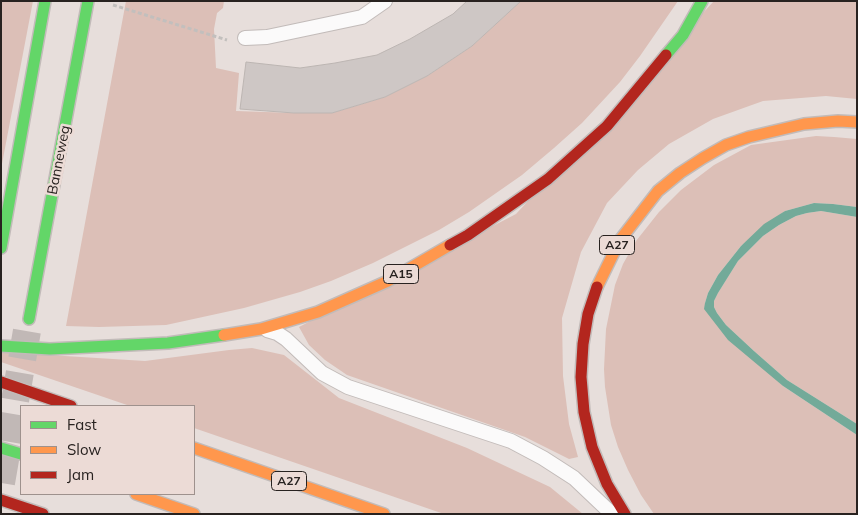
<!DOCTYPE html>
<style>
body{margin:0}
#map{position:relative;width:858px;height:515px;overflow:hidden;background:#e7dedb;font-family:Mulish,sans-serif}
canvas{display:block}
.frame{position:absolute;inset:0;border:2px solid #282220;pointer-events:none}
.legend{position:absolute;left:20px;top:405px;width:175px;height:90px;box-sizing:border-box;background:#ecdbd6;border:1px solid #9e918d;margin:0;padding:6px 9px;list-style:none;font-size:15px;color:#282220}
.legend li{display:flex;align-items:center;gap:10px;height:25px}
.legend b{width:25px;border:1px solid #9e918d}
</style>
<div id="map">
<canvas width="858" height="515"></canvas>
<div class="frame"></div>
<ul class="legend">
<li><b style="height:6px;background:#63d668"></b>Fast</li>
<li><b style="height:6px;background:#ff974d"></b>Slow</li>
<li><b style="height:6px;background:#b3261e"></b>Jam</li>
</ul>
</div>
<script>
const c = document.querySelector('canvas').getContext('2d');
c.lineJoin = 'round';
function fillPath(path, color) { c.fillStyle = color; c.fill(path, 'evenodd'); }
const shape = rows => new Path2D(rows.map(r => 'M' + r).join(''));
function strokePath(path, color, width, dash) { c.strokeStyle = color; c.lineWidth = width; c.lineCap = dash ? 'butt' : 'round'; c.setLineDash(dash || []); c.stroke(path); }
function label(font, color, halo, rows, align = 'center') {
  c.font = font + ' Mulish,sans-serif'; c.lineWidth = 5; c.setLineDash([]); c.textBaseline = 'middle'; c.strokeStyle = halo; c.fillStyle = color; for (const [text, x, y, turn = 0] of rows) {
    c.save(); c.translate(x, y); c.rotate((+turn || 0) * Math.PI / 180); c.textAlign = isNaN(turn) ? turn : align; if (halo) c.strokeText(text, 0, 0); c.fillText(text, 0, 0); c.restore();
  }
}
fillPath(shape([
 [1,1,33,1,1,169],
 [126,1,224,1,223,8,217,13,214,29,216,68,239,73,236,111,294,113,332,113,385,97,427,76,472,46,521,1,678,1,640,56,620,82,582,123,554,148,522,175,469,212,439,230,373,263,331,281,300,292,244,308,166,325,99,327,66,326],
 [714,1,857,1,857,99,826,96,763,101,713,119,669,144,638,170,607,203,581,252,562,318,563,376,569,424,578,457,569,459,525,437,347,375,325,360,309,345,299,327,516,214],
 [816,136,834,137,857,139,857,207,833,204,814,203,785,211,741,246,718,275,708,293,705,303,783,386,857,435,857,514,654,514,641,495,628,470,618,447,611,425,605,387,604,369,606,329,615,285,623,264,636,241,659,212,681,190,714,165,751,145],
 [821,211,857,217,857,424,787,380,754,351,726,325,717,313,714,307,714,301,718,293,738,261,763,236,779,225,796,216,807,213],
 [252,348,284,355,339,398,467,448,550,487,583,514,444,514,194,428,194,406,130,406,1,362,1,352,145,361,229,350]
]), '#dcbfb7');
fillPath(shape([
 [814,203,833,204,857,207,857,217,821,211,807,213,796,216,779,225,763,236,738,261,718,293,714,301,714,307,717,313,726,325,754,351,787,380,857,424,857,435,783,386,728,340,704,309,705,303,708,293,718,275,741,246,764,224,785,211]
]), '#73aa99');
const building = shape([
 [467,1,521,1,472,46,427,76,385,97,332,113,294,113,240,109,246,62,300,68,335,63,377,55,410,39,453,14,467,1]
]);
fillPath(building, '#cec7c5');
strokePath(building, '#bcb5b2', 1);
strokePath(shape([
 [1,483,29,319]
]), '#c1b8b6', 28, [28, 14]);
const lane = shape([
 [245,38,267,37,362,17,385,1],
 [267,330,277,333,286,339,322,373,348,387,511,441,543,458,574,478,612,514]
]);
const fast = shape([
 [666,55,683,35,702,1],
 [1,248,45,1],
 [29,319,88,1],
 [1,346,50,349,168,343,224,335],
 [1,448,21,454]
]);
const slow = shape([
 [597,287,620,240,658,191,680,173,703,158,726,145,749,137,804,124,838,121,857,122],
 [224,335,261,329,318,312,388,281,450,245],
 [194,448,384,514],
 [136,494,194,514]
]);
const jam = shape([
 [450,245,468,235,548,179,607,126,666,55],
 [597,287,588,314,583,344,581,377,584,412,592,447,607,484,625,514],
 [1,382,71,406],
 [1,500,43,514]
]);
strokePath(lane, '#c2bbb9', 16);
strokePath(fast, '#c2bbb9', 14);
strokePath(slow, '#c2bbb9', 14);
strokePath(jam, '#c2bbb9', 14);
strokePath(shape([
 [113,5,227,40]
]), '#c2bfbd', 3, [4, 2.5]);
strokePath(lane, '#fbfafa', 14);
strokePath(fast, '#63d668', 11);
strokePath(slow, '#ff974d', 11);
strokePath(jam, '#b3261e', 11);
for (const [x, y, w] of [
 [617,245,35],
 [401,274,35],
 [289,481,35]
]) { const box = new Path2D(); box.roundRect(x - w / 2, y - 9.5, w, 19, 4); c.fillStyle = '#ecdbd6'; c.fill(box); strokePath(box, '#282220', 1); }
label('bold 12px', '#282220', null, [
 ["A27",617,245],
 ["A15",401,274],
 ["A27",289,481]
]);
label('14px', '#282220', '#ecdbd6', [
 ["Banneweg",59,160,-79]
]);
</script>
